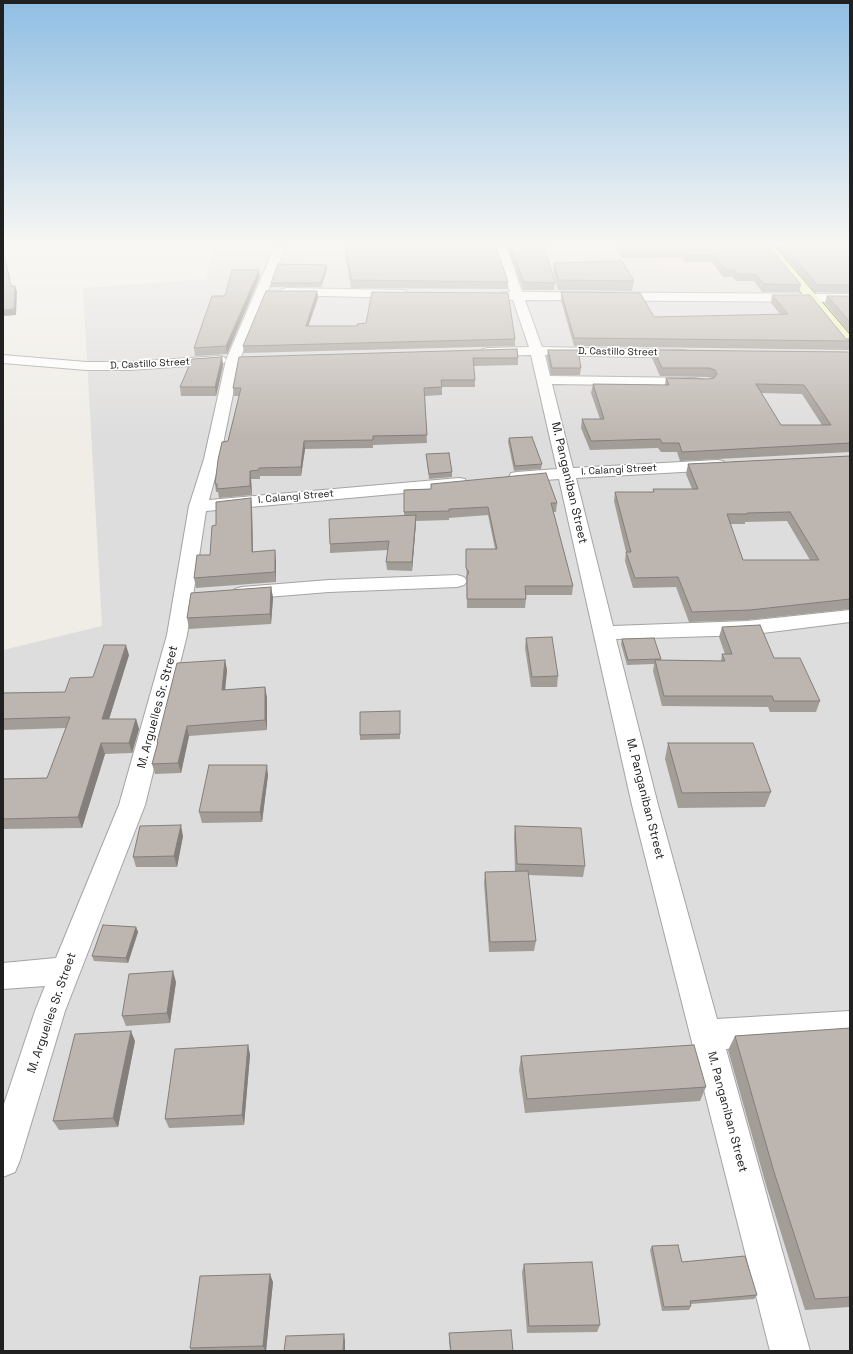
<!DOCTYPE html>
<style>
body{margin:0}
#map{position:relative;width:853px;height:1354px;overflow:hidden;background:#f0ede7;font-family:"Space Grotesk",sans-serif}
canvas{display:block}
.frame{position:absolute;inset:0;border:4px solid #202020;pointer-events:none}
</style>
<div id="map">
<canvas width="853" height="1354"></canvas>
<div class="frame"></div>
</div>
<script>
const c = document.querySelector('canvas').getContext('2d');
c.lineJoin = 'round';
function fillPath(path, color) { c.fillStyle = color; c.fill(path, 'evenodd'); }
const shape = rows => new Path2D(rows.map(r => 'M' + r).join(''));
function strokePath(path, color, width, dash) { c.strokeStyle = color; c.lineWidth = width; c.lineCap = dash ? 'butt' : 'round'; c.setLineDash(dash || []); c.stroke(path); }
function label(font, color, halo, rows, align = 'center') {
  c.font = font + ' "Space Grotesk",sans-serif'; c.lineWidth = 3.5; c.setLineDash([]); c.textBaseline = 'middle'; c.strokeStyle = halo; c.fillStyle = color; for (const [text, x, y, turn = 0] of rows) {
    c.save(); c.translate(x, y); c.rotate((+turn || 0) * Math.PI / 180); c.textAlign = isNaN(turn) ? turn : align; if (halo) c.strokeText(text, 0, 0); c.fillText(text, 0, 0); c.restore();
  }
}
fillPath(shape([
 [214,246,850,246,850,1351,3,1351,3,650,102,626,83,288,206,279]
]), '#dedddd');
fillPath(shape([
 [650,246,778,270,664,271]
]), '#efd9d7');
const street = shape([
 [275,246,286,246,240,359,220,459,209,500,459,478,465,479,467,483,465,487,459,488,206,511,187,635,145,805,65,1011,20,1160,15,1172,3,1177,3,1107,35,1011,45,986,3,989,3,963,56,958,119,805,167,635,189,506,204,459,226,360,224,363,219,364,130,370,86,370,3,363,3,355,86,362,130,362,219,356,224,357,226,360,275,246],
 [495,246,506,246,522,292,850,294,850,302,525,300,542,347,683,350,688,351,690,354,688,357,683,358,545,355,550,376,695,378,700,379,702,382,700,385,695,386,552,384,573,468,717,460,723,461,725,465,723,469,717,470,576,478,613,626,747,621,850,610,850,622,747,635,616,639,658,805,717,1019,850,1011,850,1041,726,1049,810,1351,770,1351,632,805,559,479,517,482,511,481,509,477,511,473,517,472,557,469,531,355,488,356,483,355,481,352,483,349,488,348,529,347,513,300,501,299,499,296,501,293,510,292,495,246],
 [287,288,402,290,406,291,408,294,406,297,402,298,283,295,281,292,283,289,287,288],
 [457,575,464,577,467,581,464,585,457,587,329,592,242,599,235,597,232,593,235,589,242,587,329,580,457,575]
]);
const secondary = shape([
 [763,246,774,246,850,335,850,347,845,346,763,246]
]);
strokePath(street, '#a4a4a4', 2);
strokePath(secondary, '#60730a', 2);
fillPath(street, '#fff');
fillPath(secondary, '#f0f7be');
fillPath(shape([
 [344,246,496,246,508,282,508,289,351,288],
 [507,246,544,246,555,283,554,290,523,290],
 [617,246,769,246,801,285,799,292,762,292,754,281,736,281,733,277,723,277,712,262,685,262,682,258,622,258],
 [776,246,850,246,850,293,815,292],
 [554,263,634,281,632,291,558,290,553,272],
 [327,265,327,269,321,287,271,287,271,283],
 [260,276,227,354,195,356,194,348,225,296],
 [317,291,318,298,308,326,515,339,515,346,244,353,243,346],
 [561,292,654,317,780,314,771,303,772,295,846,339,850,339,850,350,574,346,561,300],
 [827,296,850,296,850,333,825,303],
 [548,350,581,368,580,375,551,375,547,357],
 [654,350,850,352,850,452,680,461,677,452,661,452,658,448,590,450,581,428,582,419,600,419,591,393,593,384,665,385,666,378,709,379,713,378,707,377,660,376,652,358],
 [761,393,802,394,822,425,781,425],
 [222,357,223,366,216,396,181,396,180,387],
 [239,357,518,358,518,365,473,366,475,380,475,387,442,387,442,395,425,396,427,443,373,445,373,448,305,449,301,476,260,476,260,479,251,479,252,495,219,498,218,492,216,492,215,484,228,441,239,396,234,396,233,388],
 [509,438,542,464,541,469,514,471,508,442],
 [426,454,452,472,452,477,429,479],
 [850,456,850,609,747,620,689,622,676,587,633,588,625,561,626,552,614,501,615,492,653,492,653,489,692,489,686,474,688,464],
 [787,521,810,560,743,560,730,524,745,524,745,522],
 [431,484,557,503,556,512,553,512,573,586,572,595,526,595,526,599,525,608,467,608,466,549,495,549,488,515,449,518,449,520,416,521,412,571,387,570,386,562,388,550,330,553,330,544,404,515,404,490,431,489],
 [251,498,252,508,253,552,276,561,276,582,196,588,194,578,210,555,216,525],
 [271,587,273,598,271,624,189,629,187,618],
 [722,627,774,658,820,701,816,712,770,712,768,707,662,706,653,671,654,664,627,665,621,644,622,639,661,659,661,660,721,661,722,654,725,654,719,637],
 [526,638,558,676,557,687,531,687,525,648],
 [129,655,109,719,136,719,139,729,132,753,105,754,82,828,3,829,3,779,47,778,66,728,3,730,3,693,65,692,93,677],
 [225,660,227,670,225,690,265,687,267,698,267,730,189,736,181,773,155,774,152,764,157,745,157,742],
 [400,711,400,739,360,740,360,735],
 [668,743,771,792,765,807,678,808,665,759],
 [268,775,262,822,202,823,199,812],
 [515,826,585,866,583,877,528,875,536,941,534,951,489,952,484,883,485,872,515,872,514,837],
 [183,836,177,867,136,867,133,857],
 [136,927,138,932,128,963,94,961,92,956],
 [176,982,170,1023,126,1026,122,1016],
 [850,1028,850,1307,805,1310,766,1185,728,1050,735,1036],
 [135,1041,118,1127,59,1130,53,1121],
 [248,1045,250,1055,244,1125,169,1128,165,1119],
 [521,1056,706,1087,700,1101,525,1113,519,1070],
 [652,1246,682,1262,757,1295,754,1299,691,1304,691,1306,689,1310,662,1311,650,1250],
 [524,1264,600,1325,597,1332,527,1333,522,1272],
 [273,1282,266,1351,191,1351,190,1348],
 [449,1333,513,1351,450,1351,449,1342]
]), '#a39d97');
fillPath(shape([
 [3,246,7,246,4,253,13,292,3,248],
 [327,265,327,269,321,287,321,283],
 [259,270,260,276,227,354,226,346],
 [15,286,17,292,16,315,3,316,3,310],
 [317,291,318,298,306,333,306,326],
 [222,357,223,366,216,396,215,387],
 [304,441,305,449,301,476,301,467],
 [250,471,251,479,252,495,250,486],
 [251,498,252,508,253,562,252,552],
 [416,515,416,523,412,571,412,562],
 [275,550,276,561,276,582,275,572],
 [271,587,273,598,271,624,270,614],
 [126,645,129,655,106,729,102,719],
 [225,660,227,670,224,701,222,690],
 [265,687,267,698,267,730,265,720],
 [136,719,139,729,132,753,129,743],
 [187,726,189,736,181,773,178,763],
 [101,743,105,754,82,828,78,817],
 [267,765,268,775,262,822,260,812],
 [181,825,183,836,177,867,174,856],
 [136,927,138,932,128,963,126,958],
 [173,971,176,982,170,1023,167,1013],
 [131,1031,135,1041,118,1127,113,1118],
 [248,1045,250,1055,244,1125,242,1115],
 [270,1274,273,1282,266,1351,265,1351,263,1346],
 [344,1334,345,1341,345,1351,343,1351]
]), '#847f7b');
const building = shape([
 [345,246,496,246,508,282,351,280,345,246],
 [510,246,544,246,555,283,524,282,510,246],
 [621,246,769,246,801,285,764,284,755,274,738,274,734,270,725,270,714,255,686,255,683,251,623,251,621,246],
 [784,246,850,246,850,285,817,285,784,246],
 [3,248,11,286,15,286,14,309,3,310,3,248],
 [622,261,634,281,559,280,554,263,622,261],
 [278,264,327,265,321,283,271,283,278,264],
 [232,270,259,270,226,346,194,348,212,296,225,296,232,270],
 [266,291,317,291,306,326,358,326,357,324,366,323,372,292,508,293,515,339,243,346,266,291],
 [561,292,640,293,654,317,788,314,772,295,810,295,846,339,850,339,850,341,574,338,561,292],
 [827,296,850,296,850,322,827,296],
 [517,349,518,358,473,358,475,380,441,380,442,387,424,388,427,435,373,436,373,440,304,441,301,467,259,468,259,470,250,471,250,486,217,489,217,484,215,484,218,460,222,442,228,441,241,388,233,388,239,357,517,349],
 [548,350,578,350,581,368,552,368,548,350],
 [654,350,850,352,850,443,682,452,679,443,662,443,660,439,591,441,582,419,604,419,593,384,669,385,666,378,709,379,714,378,717,374,715,370,709,368,662,368,654,350],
 [756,384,804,385,831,425,781,425,756,384],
 [222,357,215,387,180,387,192,359,222,357],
 [532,437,542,464,515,466,509,438,532,437],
 [449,453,452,472,429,474,426,454,449,453],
 [850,456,850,599,750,610,692,612,678,577,635,578,626,552,631,552,615,492,654,492,653,489,698,489,688,464,850,456],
 [790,512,819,560,743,560,727,514,747,514,747,513,790,512],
 [546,473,557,503,551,503,573,586,525,586,526,599,467,599,467,576,469,572,466,568,466,549,497,549,488,507,449,509,449,511,404,512,404,490,431,489,431,484,546,473],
 [251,498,252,552,275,550,275,572,194,578,197,555,210,555,212,526,216,525,216,502,251,498],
 [416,515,412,562,386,562,389,541,330,544,329,519,416,515],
 [271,587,270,614,187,618,191,593,271,587],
 [760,625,774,658,800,658,820,701,774,701,772,696,664,696,655,660,725,661,722,654,732,654,722,627,760,625],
 [552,637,558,676,532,677,526,638,552,637],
 [654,638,661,659,628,660,622,639,654,638],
 [104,645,126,645,102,719,136,719,129,743,101,743,78,817,3,819,3,779,47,778,70,717,3,719,3,693,65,692,70,678,93,677,104,645],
 [225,660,222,690,265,687,265,720,187,726,178,763,152,764,158,742,157,742,177,663,225,660],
 [400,711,400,734,360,735,360,712,400,711],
 [668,743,753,743,771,792,682,793,668,743],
 [209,765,267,765,260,812,199,812,209,765],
 [181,825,174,856,133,857,140,826,181,825],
 [515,826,581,828,585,866,517,864,515,826],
 [528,871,536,941,490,942,485,872,528,871],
 [103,925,136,927,126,958,92,956,103,925],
 [173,971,167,1013,122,1016,129,974,173,971],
 [850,1028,850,1297,815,1299,774,1172,735,1036,850,1028],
 [131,1031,113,1118,53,1121,75,1034,131,1031],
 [248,1045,242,1115,165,1119,175,1049,248,1045],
 [694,1045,706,1087,527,1099,521,1056,694,1045],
 [678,1245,682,1262,745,1256,757,1295,690,1301,691,1306,664,1307,652,1246,678,1245],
 [592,1262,600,1325,529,1326,524,1264,592,1262],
 [270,1274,263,1346,190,1348,200,1276,270,1274],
 [511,1330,513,1351,451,1351,449,1333,511,1330],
 [344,1334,343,1351,284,1351,286,1336,344,1334]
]);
fillPath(building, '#bdb6b0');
strokePath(building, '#847f7b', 1);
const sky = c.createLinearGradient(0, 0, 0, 436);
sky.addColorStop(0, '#8fbee3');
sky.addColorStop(0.56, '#f8f7f4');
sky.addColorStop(1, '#f8f7f400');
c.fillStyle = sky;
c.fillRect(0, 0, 853, 436);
label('10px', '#202020', '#fff', [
 ["D. Castillo Street",618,352,1],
 ["D. Castillo Street",150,364,-3],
 ["I. Calangi Street",619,470,-3],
 ["I. Calangi Street",296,497,-5]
]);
label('12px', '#202020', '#fff', [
 ["M. Panganiban Street",569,483,77],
 ["M. Arguelles Sr. Street",158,707,-75],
 ["M. Panganiban Street",645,799,76],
 ["M. Arguelles Sr. Street",52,1013,-71],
 ["M. Panganiban Street",727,1112,75]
]);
</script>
